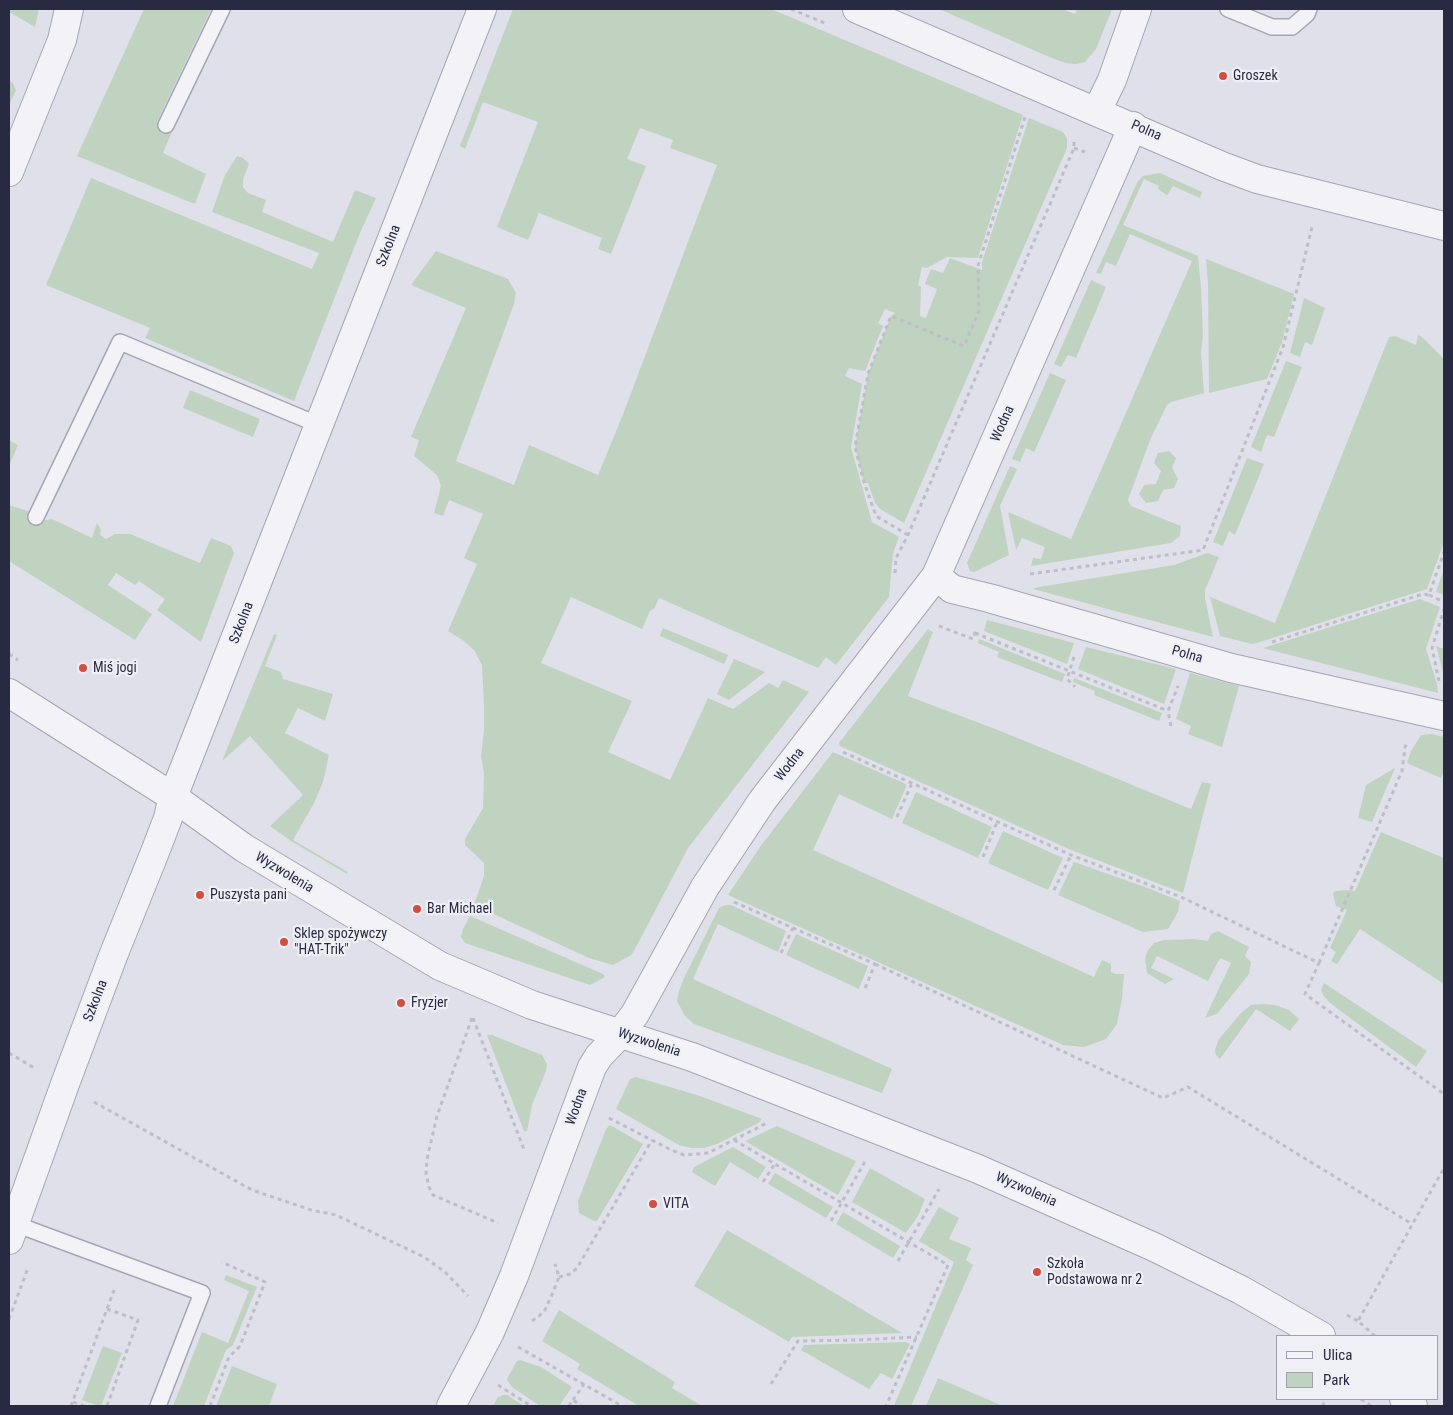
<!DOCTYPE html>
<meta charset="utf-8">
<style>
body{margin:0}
#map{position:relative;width:1453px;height:1415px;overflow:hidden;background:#dfe0e9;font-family:"Roboto Condensed",sans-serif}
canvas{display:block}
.frame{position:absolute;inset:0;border:10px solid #272a40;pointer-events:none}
.legend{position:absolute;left:1276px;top:1335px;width:162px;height:65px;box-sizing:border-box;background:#eff0f6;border:1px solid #9fa1ad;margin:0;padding:6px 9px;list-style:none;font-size:15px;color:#272a40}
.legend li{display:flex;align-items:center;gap:10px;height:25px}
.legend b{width:25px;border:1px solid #9fa1ad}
</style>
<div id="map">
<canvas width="1453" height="1415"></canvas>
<div class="frame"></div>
<ul class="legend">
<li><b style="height:6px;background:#f2f2f7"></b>Ulica</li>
<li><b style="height:14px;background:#c0d3c0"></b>Park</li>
</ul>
</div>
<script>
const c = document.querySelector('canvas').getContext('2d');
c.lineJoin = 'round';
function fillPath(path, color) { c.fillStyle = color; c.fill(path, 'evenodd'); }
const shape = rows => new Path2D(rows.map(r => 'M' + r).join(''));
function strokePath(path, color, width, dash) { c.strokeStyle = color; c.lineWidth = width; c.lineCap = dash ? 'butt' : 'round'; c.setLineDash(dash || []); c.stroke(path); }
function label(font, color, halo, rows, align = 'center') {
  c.font = font + ' "Roboto Condensed",sans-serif'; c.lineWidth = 4.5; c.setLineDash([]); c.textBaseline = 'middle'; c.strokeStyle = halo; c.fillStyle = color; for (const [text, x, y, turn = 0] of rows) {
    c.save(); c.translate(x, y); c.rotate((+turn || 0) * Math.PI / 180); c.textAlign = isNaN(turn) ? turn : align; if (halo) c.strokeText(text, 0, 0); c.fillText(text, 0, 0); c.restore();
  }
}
fillPath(shape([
 [9,9,39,9,35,27,9,12],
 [144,9,211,9,157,122,173,129,163,153,206,174,195,204,77,156],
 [513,9,771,9,1023,115,978,258,947,257,927,268,922,267,918,285,921,287,920,316,926,318,937,289,925,284,931,269,943,273,950,258,982,270,982,262,1029,118,1063,132,1067,138,1067,148,904,523,880,509,875,503,868,483,864,483,855,447,868,374,891,316,895,313,885,309,878,323,883,326,865,371,849,368,845,376,862,384,851,447,872,522,899,537,893,553,889,597,836,665,826,657,818,668,659,598,654,609,650,611,642,629,571,597,541,663,632,701,608,752,670,780,708,698,733,709,769,683,778,688,783,680,809,692,688,848,634,951,631,955,613,965,589,958,474,905,484,876,484,863,465,845,465,839,483,808,484,773,481,756,484,730,484,705,482,665,474,650,464,641,448,631,477,564,464,558,483,514,449,500,443,516,434,513,441,486,437,475,414,456,419,440,411,437,466,308,411,285,436,251,508,279,516,293,514,304,456,461,514,485,529,445,598,475,622,417,717,165,670,148,673,140,640,128,627,159,646,166,611,254,598,249,602,238,539,213,528,240,497,227,538,122,483,102,465,149,460,146],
 [939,9,1062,9,1075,14,1077,9,1112,9,1096,49,1085,62,1076,64,1066,63,1054,59],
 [9,81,12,82,16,90,9,105],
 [237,156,243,158,249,164,243,179,243,187,248,193,266,200,262,212,333,242,355,190,376,198,360,233,294,401,145,338,150,328,46,285,91,178,312,269,319,253,212,212,225,175],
 [1160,173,1202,192,1200,198,1173,186,1167,195,1158,189,1159,186,1144,179,1123,225,1198,256,1201,288,1203,335,1201,353,1204,393,1171,402,1167,405,1150,440,1128,500,1131,506,1181,526,1180,536,1171,543,1031,566,1033,558,1041,559,1045,547,1022,538,1016,550,1008,512,1071,539,1192,261,1130,234,1116,266,1106,262,1101,274,1096,273,1138,181,1143,176],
 [1206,259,1294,294,1282,342,1267,379,1209,393,1208,283],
 [1091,280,1106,287,1076,358,1068,355,1061,367,1054,364],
 [1304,298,1325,308,1312,345,1305,342,1300,357,1290,353],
 [1418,335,1422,337,1444,359,1444,542,1427,589,1257,643,1252,644,1220,636,1210,597,1275,623,1389,337,1395,336,1416,345],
 [1286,361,1302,367,1274,437,1267,435,1261,452,1251,447],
 [1050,373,1066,380,1049,419,1034,452,1026,448,1020,462,1012,459],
 [190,390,260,419,253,437,183,408],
 [9,440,18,445,9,466],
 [1169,451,1176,458,1172,468,1178,479,1174,488,1163,490,1158,501,1146,503,1139,494,1144,485,1156,484,1161,471,1154,463,1158,453],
 [1247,458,1264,464,1235,535,1229,531,1223,546,1213,542],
 [1010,466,1017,469,1000,506,1009,555,974,572,970,571,967,563],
 [9,505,28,511,40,521,52,519,92,538,97,523,101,530,100,535,106,539,115,534,130,534,200,563,211,538,231,546,234,553,201,642,157,610,165,599,139,581,135,585,116,573,108,585,152,614,135,640,9,561],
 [1207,553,1219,557,1205,590,1205,598,1213,637,1033,589,1039,587,1174,565],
 [1444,569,1444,595,1436,592],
 [1420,599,1440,607,1426,649,1437,684,1438,693,1263,648],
 [987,620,1074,643,1067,664,984,631],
 [663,628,728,655,724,664,660,636],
 [928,629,933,632,908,696,1003,732,1191,809,1202,782,1211,784,1183,893,1071,850,840,746,839,743],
 [274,634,277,635,265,666,281,672,283,679,333,694,325,721,298,708,285,733,329,755,323,782,314,803,293,840,348,872,347,874,291,841,270,826,303,795,250,736,222,761],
 [979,639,1065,674,1062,682,997,657,999,652,978,643],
 [1436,646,1444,649,1444,676],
 [1086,647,1176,669,1164,704,1078,669],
 [734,659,765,672,729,700,717,694],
 [1190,673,1239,686,1222,747,1188,734,1191,726,1176,719],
 [1074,678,1162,713,1159,721,1094,695,1095,691,1073,682],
 [1432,734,1444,737,1444,771,1441,778,1407,763,1411,751,1421,735],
 [833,752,906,784,906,787,892,819,839,794,813,850,1094,977,1102,960,1111,964,1111,972,1116,974,1124,974,1122,999,1117,1024,1106,1039,1084,1047,1063,1045,728,895,760,847],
 [1395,768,1372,822,1358,818,1366,785],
 [916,792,992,827,978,858,902,823],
 [1003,831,1063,858,1048,890,988,863],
 [1381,832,1444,858,1444,984,1360,929,1337,964,1331,961,1336,952,1330,948,1347,910,1336,906,1333,893,1336,891,1350,890,1355,891],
 [1074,862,1145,887,1180,901,1178,912,1168,929,1143,932,1058,895],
 [726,905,731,905,786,931,778,952,718,924,693,979,892,1069,882,1093,694,1024,685,1016,677,1001,679,991,685,976,719,908],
 [470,916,603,974,605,977,590,985,465,943,461,937,463,929],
 [1218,931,1249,947,1245,956,1251,962,1249,974,1217,1014,1205,1018,1231,963,1220,958,1208,981,1157,956,1151,968,1174,979,1165,984,1147,973,1145,958,1148,950,1154,943,1164,940,1194,939,1208,941,1211,934],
 [796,934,868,966,859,989,786,955],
 [1324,983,1427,1051,1416,1067,1330,1003,1323,995,1321,990],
 [1262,1004,1275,1005,1289,1010,1299,1019,1290,1031,1256,1009,1220,1059,1216,1055,1215,1050,1219,1039,1241,1013,1251,1005],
 [487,1035,492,1035,542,1055,547,1064,546,1071,532,1105,527,1131,524,1131],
 [636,1077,700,1096,762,1119,758,1123,717,1144,704,1148,691,1148,679,1145,616,1109,630,1079],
 [610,1125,643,1144,597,1221,594,1221,579,1213,578,1201,606,1129],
 [777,1126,856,1161,838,1195,745,1141],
 [733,1147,766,1167,758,1179,730,1162,715,1186,692,1172,694,1167],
 [870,1168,925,1199,918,1216,906,1233,852,1202],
 [775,1173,833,1207,826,1218,768,1184],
 [939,1207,959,1218,949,1239,971,1248,966,1260,973,1265,911,1406,894,1406,954,1262,919,1241],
 [843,1212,900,1246,893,1258,836,1224],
 [727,1230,767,1253,902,1333,792,1337,789,1342,694,1286],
 [226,1275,257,1287,233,1345,226,1350,204,1406,173,1406,202,1332,228,1343,249,1291,224,1280],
 [559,1310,675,1382,672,1388,702,1406,639,1406,577,1369,580,1364,542,1341],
 [906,1342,910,1344,892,1379,881,1373,869,1389,801,1350,804,1345],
 [103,1346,122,1353,101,1406,99,1406,82,1400],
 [520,1360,541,1367,572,1387,559,1406,540,1406,512,1387,507,1380,508,1377,517,1361],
 [232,1366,277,1384,269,1406,216,1406],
 [938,1378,1003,1406,926,1406],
 [503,1395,507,1395,524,1406,493,1406,498,1397]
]), '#c0d3c0');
const service = shape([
 [1228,9,1272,27,1292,27,1307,14,1309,9],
 [166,125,222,9],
 [36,517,120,342,319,425],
 [15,1224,202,1293,158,1406]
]);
const minor = shape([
 [857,9,1222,166,1257,179,1444,226],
 [1097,111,1112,80,1137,9],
 [9,172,62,40,69,9],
 [936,576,952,589,989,598,1231,668,1444,716],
 [9,1240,65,1084,113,956,155,852,168,818,173,797,482,9],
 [451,1406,490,1332,514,1276,592,1067,599,1056,620,1034,635,1014,705,887,762,801,936,576,1133,126]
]);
const tertiary = shape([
 [9,693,173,797,244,848,440,966,532,1005,692,1057,978,1169,1154,1247,1241,1290,1321,1336],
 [1404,1399,1413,1406]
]);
strokePath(service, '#a4a6b3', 18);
strokePath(minor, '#a4a6b3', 30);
strokePath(tertiary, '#a4a6b3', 30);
strokePath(shape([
 [791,9,827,24],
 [1074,148,1085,152],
 [908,535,876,516,864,482,855,447,868,374,891,316,964,346,979,311,978,266,1025,117],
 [895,573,896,558,908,535,1074,148,1074,139],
 [1030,574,1203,550,1283,347,1312,227],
 [1429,595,1444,602],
 [939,626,973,639,976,629],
 [975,633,1168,711],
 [1272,642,1423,594,1429,595,1444,552],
 [9,654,18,660],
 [1074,657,1067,679,1075,687],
 [1439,681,1432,648,1444,609],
 [1171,726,1168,711,1178,686],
 [843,752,1071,855,1181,897,1319,963,1305,994,1444,1094],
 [897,817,912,783],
 [983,857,997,822],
 [1054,890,1071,855],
 [734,902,875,964,864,991],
 [781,953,793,928],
 [1319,963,1402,771,1405,747,1408,742],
 [875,964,1163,1098,1188,1087,1412,1224],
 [472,1018,437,1116,427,1159,426,1174,429,1187,433,1195,498,1223],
 [473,1018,525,1152],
 [9,1053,36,1069],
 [94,1102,252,1190,311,1210,336,1215,424,1257,445,1272,468,1296],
 [609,1118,669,1149,684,1155,708,1153,767,1123],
 [734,1140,948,1265,886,1406],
 [763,1182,774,1165],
 [831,1221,866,1160],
 [898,1261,939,1189],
 [559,1277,570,1274,577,1268,652,1140],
 [107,1309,138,1320,107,1406],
 [1347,1315,1358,1321],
 [9,1319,28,1268],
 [532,1321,544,1312,551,1297,559,1277,555,1264],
 [1375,1336,1358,1321,1444,1168],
 [518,1347,622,1406],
 [771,1384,798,1341,858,1340,917,1337],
 [498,1385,531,1406],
 [1361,1399,1371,1406],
 [573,1400,584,1384],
 [73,1402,84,1406],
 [71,1406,114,1290],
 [210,1406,229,1357,240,1346,265,1282,222,1262],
 [569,1406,573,1400,582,1406],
 [1322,1406,1327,1399]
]), '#bdbec7', 3, [4, 4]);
strokePath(service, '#f2f2f7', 15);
strokePath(minor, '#f2f2f7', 28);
strokePath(tertiary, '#f2f2f7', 28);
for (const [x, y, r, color] of [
 [1223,76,5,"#d24f40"],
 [83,668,5,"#d24f40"],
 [200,895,5,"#d24f40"],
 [417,909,5,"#d24f40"],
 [284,942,5,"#d24f40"],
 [401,1003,5,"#d24f40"],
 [653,1204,5,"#d24f40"],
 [1037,1272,5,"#d24f40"]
]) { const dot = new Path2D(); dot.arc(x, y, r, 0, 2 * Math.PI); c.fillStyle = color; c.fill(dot); strokePath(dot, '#eff0f6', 2); }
label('14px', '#272a40', '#eff0f6', [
 ["Groszek",1233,76],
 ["Miś jogi",93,668],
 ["Puszysta pani",210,895],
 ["Bar Michael",427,909],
 ["Sklep spożywczy",294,934],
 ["\"HAT-Trik\"",294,950],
 ["Fryzjer",411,1003],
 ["VITA",663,1204],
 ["Szkoła",1047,1264],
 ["Podstawowa nr 2",1047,1280]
], 'left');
label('14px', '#272a40', '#eff0f6', [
 ["Polna",1146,131,23],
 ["Szkolna",389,246,-69],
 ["Wodna",1003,424,-66],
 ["Szkolna",242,623,-69],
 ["Polna",1187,655,16],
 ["Wodna",790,765,-52],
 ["Wyzwolenia",284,873,31],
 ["Szkolna",96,1001,-69],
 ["Wyzwolenia",649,1043,18],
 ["Wodna",577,1107,-70],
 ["Wyzwolenia",1026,1190,24]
]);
</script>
